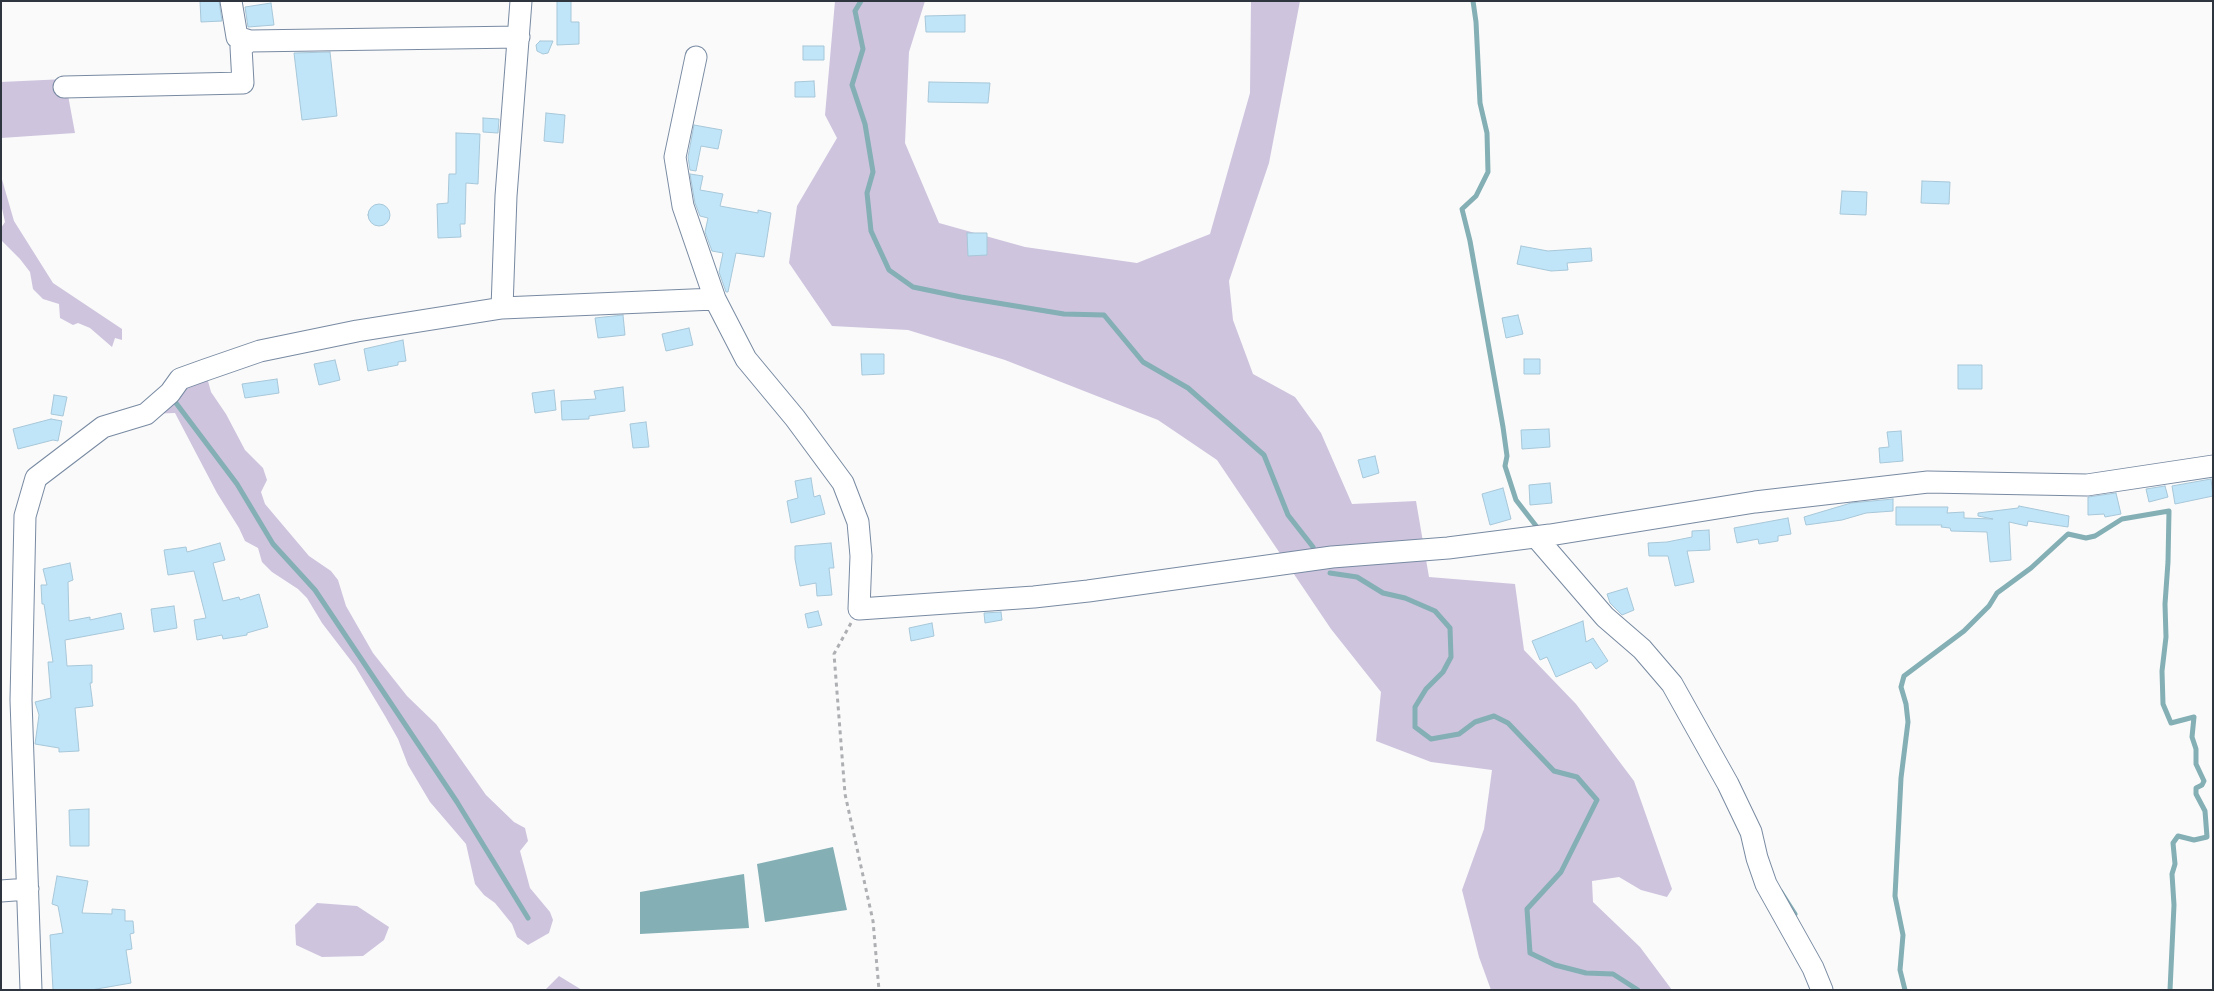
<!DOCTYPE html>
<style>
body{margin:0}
#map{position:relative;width:2214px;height:991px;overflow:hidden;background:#fafafa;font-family:Montserrat,sans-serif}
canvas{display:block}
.frame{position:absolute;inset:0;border:2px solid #2e353f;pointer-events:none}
</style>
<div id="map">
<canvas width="2214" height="991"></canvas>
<div class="frame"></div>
</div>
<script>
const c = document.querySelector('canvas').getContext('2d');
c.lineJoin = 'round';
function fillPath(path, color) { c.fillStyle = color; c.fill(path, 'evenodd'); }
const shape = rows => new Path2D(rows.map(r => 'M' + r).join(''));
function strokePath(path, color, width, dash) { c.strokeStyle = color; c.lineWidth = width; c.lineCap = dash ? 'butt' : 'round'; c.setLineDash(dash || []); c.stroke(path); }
fillPath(shape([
 [835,1,925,1,909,52,905,143,939,223,1025,247,1137,263,1210,234,1250,93,1251,1,1300,1,1269,163,1229,281,1233,320,1253,374,1295,397,1321,433,1352,504,1416,501,1429,577,1515,584,1524,650,1576,704,1634,781,1672,889,1667,897,1641,890,1619,877,1592,881,1593,902,1640,947,1672,990,1491,990,1479,957,1462,890,1484,829,1492,770,1431,762,1376,741,1381,692,1331,629,1217,460,1158,420,1005,360,908,330,832,326,789,263,797,206,837,138,825,115],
 [65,79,75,133,1,138,1,82],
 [1,176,14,221,53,283,122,329,122,340,115,338,112,347,90,328,78,323,73,325,60,318,59,304,43,299,33,289,30,272,20,259,1,240,1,228,5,222,1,204],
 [205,370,211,392,226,414,245,450,263,468,267,480,261,492,265,504,309,556,331,571,338,580,346,606,373,653,407,696,436,724,486,795,514,822,525,828,528,841,520,851,530,888,550,912,553,920,549,933,528,945,517,937,512,924,495,903,484,895,475,884,466,844,430,802,408,765,398,739,385,716,355,666,322,623,307,598,298,589,272,572,262,562,258,548,245,541,239,528,217,493,175,413,146,414],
 [317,903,357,906,389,927,384,940,363,956,322,957,296,945,295,925],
 [559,976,582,990,545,990]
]), '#cec4de');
fillPath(shape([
 [833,847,847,910,765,922,757,864],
 [744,874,749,928,640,934,640,892]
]), '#83afb5');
strokePath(shape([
 [861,1,855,11,863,49,852,85,865,124,873,172,867,193,871,231,889,270,913,287,961,297,1064,314,1104,315,1143,362,1188,388,1264,455,1288,515,1313,547],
 [1473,1,1476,22,1480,103,1487,133,1488,172,1476,196,1462,209,1470,241,1503,427,1507,456,1505,466,1516,500,1540,531],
 [176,403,237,484,273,544,315,590,457,802,528,918],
 [1330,573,1357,577,1383,593,1405,598,1435,611,1450,628,1451,657,1443,672,1426,689,1415,707,1415,727,1431,739,1459,734,1475,722,1494,716,1508,723,1554,771,1577,777,1597,800,1561,872,1527,909,1530,953,1555,965,1586,973,1613,974,1638,990],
 [1781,892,1795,914],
 [1905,990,1900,970,1903,935,1895,896,1901,778,1908,722,1906,704,1901,687,1904,676,1964,631,1989,606,1997,593,2031,568,2068,534,2086,538,2095,536,2122,519,2169,511,2168,562,2165,604,2166,637,2162,671,2163,704,2171,723,2194,717,2192,737,2196,749,2196,764,2204,781,2202,785,2196,788,2196,794,2205,811,2207,837,2194,840,2178,836,2173,843,2175,864,2172,874,2174,905,2170,990]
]), '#83afb5', 5);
const building = shape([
 [200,1,219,1,222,21,201,22,200,1],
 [557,1,571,1,571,22,579,22,579,44,557,45,557,1],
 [271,3,274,25,248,27,245,7,271,3],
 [965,15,965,32,926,32,925,16,965,15],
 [540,41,553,41,548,53,543,54,537,51,536,45,540,41],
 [803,46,824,46,824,60,803,60,803,46],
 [330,52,337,116,302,120,294,53,330,52],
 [814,81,815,97,795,97,795,82,814,81],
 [929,82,990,83,988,103,928,102,929,82],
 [546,113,565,115,563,143,544,141,546,113],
 [483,118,499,119,498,133,483,132,483,118],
 [694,125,722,130,718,149,701,146,696,171,690,170,688,157,694,125],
 [456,133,480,134,478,184,466,183,465,224,460,224,461,237,438,238,437,204,448,203,449,174,456,174,456,133],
 [690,174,703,176,700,190,723,194,720,206,758,213,758,210,771,213,764,257,736,253,728,292,726,292,719,272,723,253,712,251,705,232,708,218,700,216,695,203,690,174],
 [1922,181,1950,182,1949,204,1921,203,1922,181],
 [1842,191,1867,192,1866,215,1840,214,1842,191],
 '368 215a11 11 0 1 1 22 0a11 11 0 1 1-22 0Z',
 [967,233,987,233,987,255,968,256,967,233],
 [1521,246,1548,251,1591,248,1592,261,1567,263,1568,270,1551,271,1517,264,1521,246],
 [623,315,625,335,598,338,595,318,623,315],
 [1518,315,1523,334,1506,338,1502,318,1518,315],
 [689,328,693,345,666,351,662,334,689,328],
 [403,340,406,361,398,362,398,365,368,371,364,349,403,340],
 [861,354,884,354,884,374,862,375,861,354],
 [1524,359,1540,359,1540,374,1524,374,1524,359],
 [335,360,340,380,319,385,314,364,335,360],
 [1958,365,1982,365,1982,389,1958,389,1958,365],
 [277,379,279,393,245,398,242,384,277,379],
 [623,387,625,411,589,416,589,419,562,420,561,401,596,399,594,391,623,387],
 [554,390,556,410,535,413,532,393,554,390],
 [54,395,67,397,63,416,51,414,54,395],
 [51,419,62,421,58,441,53,440,18,449,13,429,51,419],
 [646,422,649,447,633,448,630,424,646,422],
 [1549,429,1550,447,1522,449,1521,430,1549,429],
 [1901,431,1903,461,1880,463,1879,448,1889,447,1887,432,1901,431],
 [1375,456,1379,473,1363,478,1358,460,1375,456],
 [811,478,814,497,820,495,825,514,791,523,787,501,798,498,795,481,811,478],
 [2211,479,2213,496,2175,504,2172,486,2211,479],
 [1550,483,1552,503,1530,505,1529,485,1550,483],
 [2165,486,2168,497,2149,502,2146,489,2165,486],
 [1503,488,1511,519,1490,525,1482,494,1503,488],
 [2116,493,2121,514,2105,517,2104,514,2088,515,2088,497,2116,493],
 [1893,499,1893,511,1866,513,1842,520,1806,525,1804,517,1851,503,1893,499],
 [2019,506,2069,516,2068,527,2028,521,2027,526,2009,522,2011,560,1990,562,1987,532,1951,531,1950,528,1941,527,1942,525,1896,525,1896,507,1948,507,1947,513,1964,512,1964,518,1993,519,1978,516,1978,513,2018,508,2019,506],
 [1788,518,1791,534,1778,536,1778,541,1759,544,1758,539,1737,543,1734,528,1788,518],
 [1709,530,1710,550,1687,551,1694,582,1675,586,1668,556,1649,556,1648,543,1667,542,1692,537,1692,531,1709,530],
 [220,543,225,560,213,563,223,601,239,597,240,600,259,594,268,627,247,633,247,635,223,639,222,635,197,640,194,620,206,618,194,571,168,575,164,550,186,547,187,552,220,543],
 [831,543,834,568,829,568,832,595,817,596,816,583,800,586,795,559,795,546,831,543],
 [70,563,73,580,68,582,69,621,90,617,90,620,121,613,124,629,65,640,67,666,92,665,92,683,90,683,93,706,75,708,79,751,59,752,59,748,35,744,39,715,35,702,51,698,48,662,53,662,44,604,42,604,41,585,47,585,43,569,70,563],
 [1627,588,1634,610,1622,615,1610,603,1607,594,1627,588],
 [174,606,177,628,154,632,151,609,174,606],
 [818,611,822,625,808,628,805,614,818,611],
 [1001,612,1002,620,985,623,984,613,1001,612],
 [1583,621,1586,642,1593,638,1608,661,1596,669,1591,662,1556,677,1547,657,1540,660,1532,641,1583,621],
 [932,623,934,636,911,641,909,628,932,623],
 [89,809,89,846,70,846,69,810,89,809],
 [57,876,88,881,82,913,112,914,112,909,125,910,125,921,133,921,134,933,130,934,132,949,126,950,131,983,91,990,53,990,50,935,63,933,58,906,52,904,57,876]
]);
fillPath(building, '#c0e5f9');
strokePath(building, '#a7c7d8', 1);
const minor = shape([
 [231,1,237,37,250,41],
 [521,1,506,196,502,308,715,299,746,359,795,418,843,483,858,522,861,556,859,609,1034,597,1088,591,1332,557,1448,548,1550,535,1755,502,1928,482,2087,485,2213,466],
 [696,57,675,157,683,206,715,299],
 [64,87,243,83,241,47,250,41,519,37],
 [1536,537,1605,617,1642,649,1672,684,1728,784,1751,832,1757,858,1766,884,1813,968,1822,990],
 [1,891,28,889],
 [31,990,21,700,25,516,36,478,103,427,146,414,170,393,180,379,205,370,260,351,357,331,502,308]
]);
strokePath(minor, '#788aa2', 23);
strokePath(shape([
 [851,623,834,654,845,794,873,921,879,990]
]), '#adafb3', 3, [4, 4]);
strokePath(minor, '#fff', 21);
</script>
